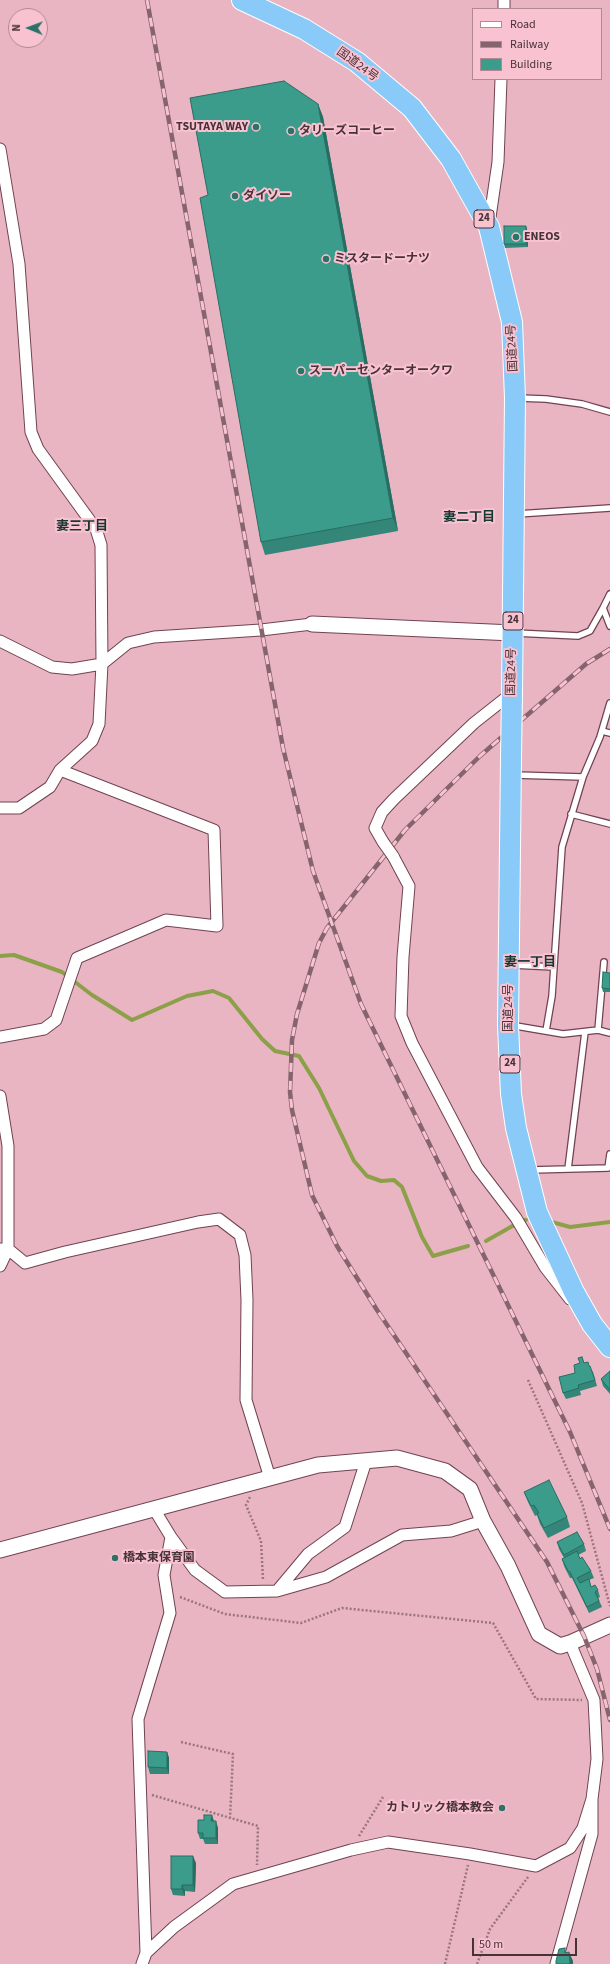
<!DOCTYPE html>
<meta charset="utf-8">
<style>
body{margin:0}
#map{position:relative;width:610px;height:1964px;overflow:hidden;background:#eab5c3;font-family:"Source Sans 3",sans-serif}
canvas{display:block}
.legend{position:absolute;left:472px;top:8px;width:130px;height:72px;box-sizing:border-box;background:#f8c2d0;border:1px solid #b18893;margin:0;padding:5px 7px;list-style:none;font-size:12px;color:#473238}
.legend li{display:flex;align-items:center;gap:8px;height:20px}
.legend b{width:20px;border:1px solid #b18893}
.north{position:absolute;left:8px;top:8px;width:40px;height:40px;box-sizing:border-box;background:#f8c2d0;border:1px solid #b18893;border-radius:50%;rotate:271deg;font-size:11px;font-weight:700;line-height:16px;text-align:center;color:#473238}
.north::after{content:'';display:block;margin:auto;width:14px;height:18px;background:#2d7267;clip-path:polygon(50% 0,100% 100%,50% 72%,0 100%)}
.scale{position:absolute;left:472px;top:1938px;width:105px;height:18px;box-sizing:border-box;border:2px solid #473238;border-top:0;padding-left:5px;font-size:12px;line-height:14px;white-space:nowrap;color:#473238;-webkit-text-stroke:3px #f8c2d0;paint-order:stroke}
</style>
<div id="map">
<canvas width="610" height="1964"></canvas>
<ul class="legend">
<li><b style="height:5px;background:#fff"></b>Road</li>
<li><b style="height:5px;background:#86646d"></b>Railway</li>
<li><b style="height:11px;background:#3b9c8c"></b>Building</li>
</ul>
<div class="north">N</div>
<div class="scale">50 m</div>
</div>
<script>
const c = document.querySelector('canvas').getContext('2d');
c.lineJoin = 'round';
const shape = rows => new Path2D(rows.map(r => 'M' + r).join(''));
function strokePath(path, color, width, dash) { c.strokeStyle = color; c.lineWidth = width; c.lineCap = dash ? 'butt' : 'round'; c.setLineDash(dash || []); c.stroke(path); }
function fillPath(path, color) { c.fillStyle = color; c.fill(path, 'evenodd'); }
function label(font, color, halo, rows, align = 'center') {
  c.font = font + ' "Source Sans 3","Noto Sans JP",sans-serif'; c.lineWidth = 4; c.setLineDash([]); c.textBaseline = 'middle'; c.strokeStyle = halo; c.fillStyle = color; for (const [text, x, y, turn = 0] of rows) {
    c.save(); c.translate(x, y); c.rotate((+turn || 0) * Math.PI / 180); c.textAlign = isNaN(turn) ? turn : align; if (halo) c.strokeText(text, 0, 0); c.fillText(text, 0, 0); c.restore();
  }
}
strokePath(shape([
 [0,956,14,955,62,972,92,995,132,1020,187,996,213,991,229,998,262,1039,275,1051,299,1056,319,1088,354,1161,367,1176,381,1181,394,1180,402,1187,422,1237,433,1256,468,1246],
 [548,1221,570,1227,610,1222],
 [486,1241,523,1220,526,1220]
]), '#8ba048', 4);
const lane = shape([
 [518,398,546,399,582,404,610,412],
 [517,514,610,508],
 [603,608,610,594],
 [515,633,578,636,590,631,603,608,610,626],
 [602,731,610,733],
 [514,775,583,777,600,737,610,703],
 [571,814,610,824],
 [512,965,554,967],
 [510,1025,563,1034,598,1030,610,1033],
 [598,1030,604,962],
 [546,1031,552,996,562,847,583,777],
 [568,1169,585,1032],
 [530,1170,608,1168,610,1154]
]);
const street = shape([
 [504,9,504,0],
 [0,149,19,264,31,432,38,449,96,529,101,545,102,664,99,724,92,741,60,770,50,787,19,808,1,808],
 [489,224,498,162,501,79],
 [0,641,52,667,72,669,102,664,128,643,154,637,261,630,312,624],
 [383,842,375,828,382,812,394,799,474,723,512,693],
 [393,856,409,886,403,957,401,1016,412,1043,477,1167,516,1218,545,1267,570,1299],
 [0,1037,44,1029,56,1020,77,958,166,920,217,926,214,830,60,770],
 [0,1096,8,1146,8,1249,0,1266],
 [0,1249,8,1249,25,1263,65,1252,198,1222,219,1219,240,1235,245,1255,247,1300,246,1400,270,1478],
 [154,1509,171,1537,195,1570,225,1592,277,1591,308,1554,345,1527,366,1461],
 [277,1591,326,1577,402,1535,451,1531,483,1521],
 [146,1953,138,1719,170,1613,164,1575,171,1537],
 [142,1964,146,1953,174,1927,233,1884,351,1850,388,1842,470,1854,536,1866,570,1848,583,1828,592,1799],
 [556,1964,592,1834,592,1799,597,1759,594,1700,570,1643]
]);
const secondary = shape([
 [312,624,513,633],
 [0,1550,318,1465,397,1458,445,1471,470,1489,483,1521,508,1566,539,1634,560,1646,570,1643,610,1625]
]);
const highway = shape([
 [242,0,304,29,357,62,412,108,451,159,489,227,512,322,515,398,512,693],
 [511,758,508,1025,511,1094,516,1128,537,1212,574,1292,592,1324,610,1347]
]);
strokePath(lane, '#704351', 8);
strokePath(street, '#704351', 13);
strokePath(secondary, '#704351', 17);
strokePath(highway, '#fff', 22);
strokePath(shape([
 [528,1380,582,1503,610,1606],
 [250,1497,246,1505,261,1541,263,1580],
 [180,1597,225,1614,301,1623,342,1608,493,1623,536,1699,582,1700],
 [181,1742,233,1754,230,1818],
 [152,1795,258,1826,257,1865],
 [359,1836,383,1797],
 [445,1964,468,1865],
 [477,1964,490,1929,528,1877]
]), '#9a757f', 2.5, [2, 2]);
strokePath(lane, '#fff', 5.5);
strokePath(street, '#fff', 11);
strokePath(secondary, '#fff', 15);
strokePath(highway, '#8acaf8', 20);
const rail = shape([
 [147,0,283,748,313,871,361,1004,570,1432,610,1529],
 [610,649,586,664,480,756,405,830,327,928,319,943,297,1014,292,1040,290,1092,292,1110,312,1195,337,1246,377,1310,547,1562,584,1636,597,1669,610,1720]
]);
strokePath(rail, '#86646d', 4.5);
strokePath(rail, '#f8c2d0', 3, [9]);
const streetBridge = shape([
 [383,842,393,856]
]);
const highwayBridge = shape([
 [511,758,512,693]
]);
strokePath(streetBridge, '#704351', 13, []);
strokePath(highwayBridge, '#fff', 22, []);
strokePath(streetBridge, '#fff', 11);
strokePath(highwayBridge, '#8acaf8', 20);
fillPath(shape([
 [318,104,323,117,398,531,265,555,261,542,208,195],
 [527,229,528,247,505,248,504,244],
 [610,973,610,992,603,992,602,988],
 [582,1357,584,1363,589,1366,593,1372,597,1386,580,1391,581,1395,566,1399,563,1393,580,1363],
 [610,1371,610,1394,603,1386,601,1379],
 [524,1492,567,1517,570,1527,548,1538,540,1524,537,1515,535,1516,528,1502],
 [557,1542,584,1544,586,1551,578,1555,580,1559,591,1571,594,1578,589,1580,591,1587,598,1590,600,1597,598,1598,602,1607,589,1613,572,1578,570,1578,564,1566,562,1559,564,1558,559,1549],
 [167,1752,169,1758,169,1774,150,1774,148,1767],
 [214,1821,218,1828,218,1844,205,1844,203,1839,200,1839,198,1833],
 [196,1863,195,1892,185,1891,185,1896,173,1895,171,1889]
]), '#338678');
fillPath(shape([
 [318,104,323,117,398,531,393,518],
 [526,226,527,229,528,247,526,244],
 [167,1752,169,1758,169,1774,167,1768],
 [212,1815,214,1821,211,1821],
 [216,1821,218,1828,218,1844,216,1838],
 [193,1856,196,1863,195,1892,193,1885],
 [182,1885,185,1891,185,1896,182,1889],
 [569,1952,573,1961,573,1964,570,1964]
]), '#296d62');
const building = shape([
 [284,81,318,104,393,518,261,542,200,198,208,195,190,98,284,81],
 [504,226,526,226,526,244,504,244,504,226],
 [603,972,610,973,610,989,602,988,603,972],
 [582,1357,584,1363,588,1362,589,1366,590,1366,595,1380,578,1385,579,1388,563,1393,559,1377,575,1373,574,1365,580,1363,578,1358,582,1357],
 [610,1371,610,1390,601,1379,610,1371],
 [549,1480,567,1517,544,1528,537,1514,539,1513,534,1505,531,1506,524,1492,549,1480],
 [577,1532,584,1544,564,1555,557,1542,577,1532],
 [577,1551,580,1559,582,1557,591,1571,577,1578,580,1583,589,1579,591,1587,595,1585,598,1590,595,1592,599,1601,587,1607,570,1572,568,1571,562,1559,577,1551],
 [148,1751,167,1752,167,1768,148,1767,148,1751],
 [204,1815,212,1815,211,1821,216,1821,216,1838,203,1838,203,1833,198,1833,198,1820,204,1820,204,1815],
 [171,1856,193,1856,193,1885,182,1885,182,1889,171,1889,171,1856],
 [565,1948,565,1953,569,1952,570,1964,556,1964,556,1961,559,1949,565,1948]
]);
fillPath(building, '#3b9c8c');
strokePath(building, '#296d62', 1);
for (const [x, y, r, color] of [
 [256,127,4,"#2d7267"],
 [291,131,4,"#2d7267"],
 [235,196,4,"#2d7267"],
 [516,237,4,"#2d7267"],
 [326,259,4,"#2d7267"],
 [301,371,4,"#2d7267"],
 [115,1558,4,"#2d7267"],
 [502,1808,4,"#2d7267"]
]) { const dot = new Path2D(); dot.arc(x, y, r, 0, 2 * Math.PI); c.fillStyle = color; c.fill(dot); strokePath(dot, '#f8c2d0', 1.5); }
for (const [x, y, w] of [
 [484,219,20],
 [513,621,20],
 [510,1064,20]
]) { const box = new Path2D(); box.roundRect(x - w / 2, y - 9, w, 18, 3); c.fillStyle = '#f8c2d0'; c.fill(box); strokePath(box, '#473238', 1); }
label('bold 11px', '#473238', null, [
 ["24",484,219],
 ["24",513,621],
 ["24",510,1064]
]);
label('12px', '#473238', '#f8c2d0', [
 ["国道24号",357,65,36],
 ["国道24号",513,348,-93],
 ["国道24号",512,672,-89],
 ["国道24号",509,1008,-90]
]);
label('bold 12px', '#473238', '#f8c2d0', [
 ["TSUTAYA WAY",248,127,"right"],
 ["タリーズコーヒー",299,131],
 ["ダイソー",243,196],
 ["ENEOS",524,237],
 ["ミスタードーナツ",334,259],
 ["スーパーセンターオークワ",309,371],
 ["橋本東保育園",123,1558],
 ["カトリック橋本教会",494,1808,"right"]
], 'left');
label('bold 13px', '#173732', '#f8c2d0', [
 ["妻二丁目",469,518],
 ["妻三丁目",82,527],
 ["妻一丁目",530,963]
]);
</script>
